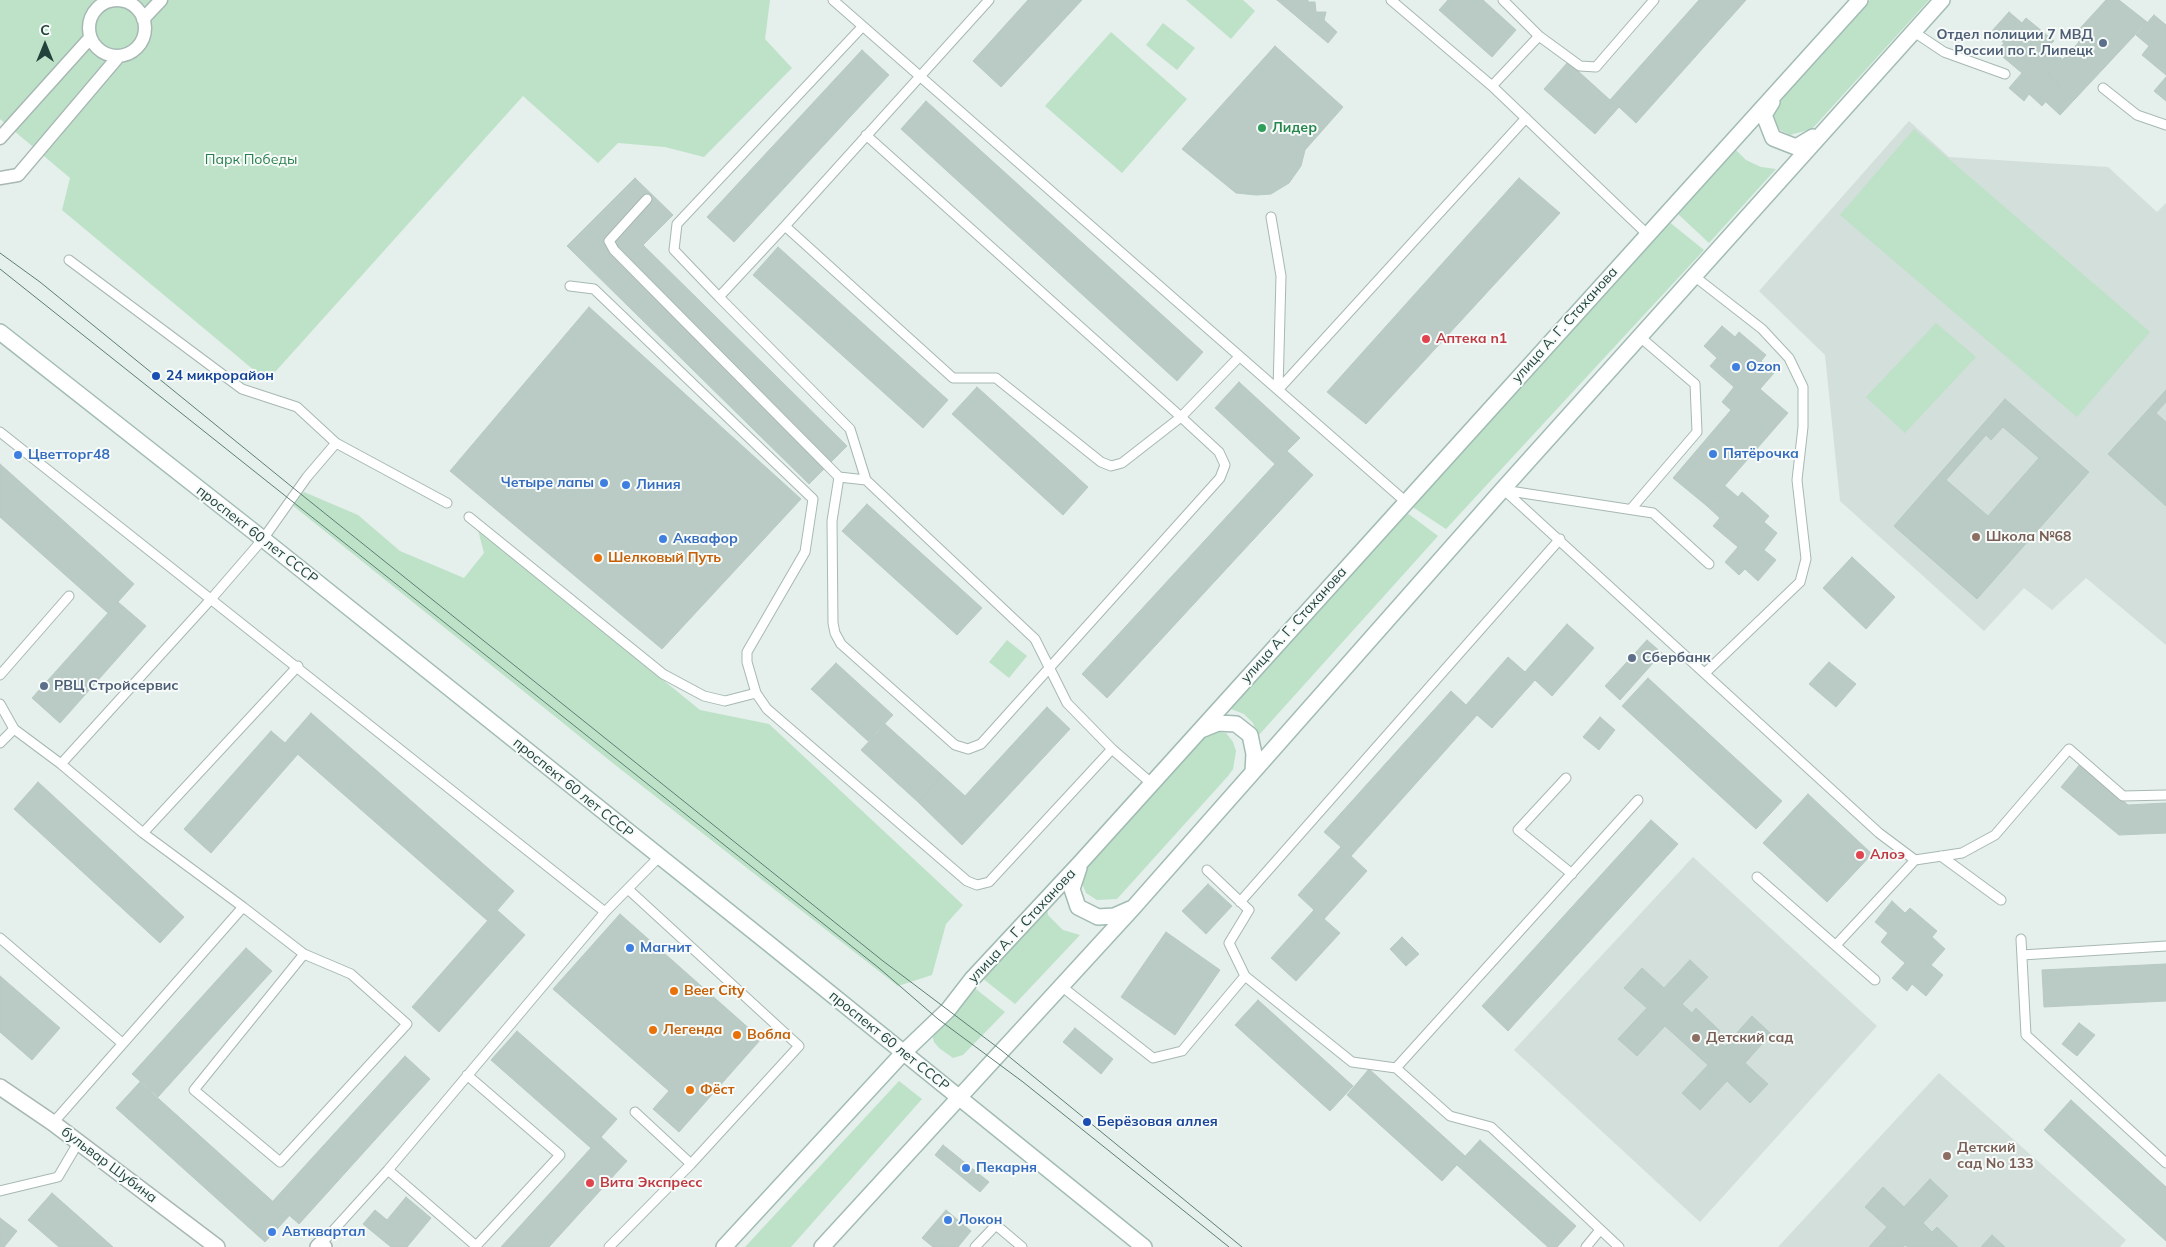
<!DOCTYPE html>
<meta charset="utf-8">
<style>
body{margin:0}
#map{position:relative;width:2166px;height:1247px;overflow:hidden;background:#e5efeb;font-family:Mulish,sans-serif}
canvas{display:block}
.north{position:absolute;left:20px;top:20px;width:50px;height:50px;-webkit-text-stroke:4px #f6fbf9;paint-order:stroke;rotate:0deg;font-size:14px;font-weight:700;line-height:20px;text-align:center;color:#22433c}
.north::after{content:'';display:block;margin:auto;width:18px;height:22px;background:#22433c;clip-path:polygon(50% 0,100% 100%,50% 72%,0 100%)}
</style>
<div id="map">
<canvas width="2166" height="1247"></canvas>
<div class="north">С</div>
</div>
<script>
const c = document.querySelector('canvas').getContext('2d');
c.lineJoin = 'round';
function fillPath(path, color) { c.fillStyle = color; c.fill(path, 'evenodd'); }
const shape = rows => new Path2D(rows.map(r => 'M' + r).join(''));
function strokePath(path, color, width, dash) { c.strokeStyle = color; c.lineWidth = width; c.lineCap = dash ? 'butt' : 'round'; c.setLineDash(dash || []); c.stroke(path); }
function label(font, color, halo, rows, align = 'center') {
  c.font = font + ' Mulish,sans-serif'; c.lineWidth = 4; c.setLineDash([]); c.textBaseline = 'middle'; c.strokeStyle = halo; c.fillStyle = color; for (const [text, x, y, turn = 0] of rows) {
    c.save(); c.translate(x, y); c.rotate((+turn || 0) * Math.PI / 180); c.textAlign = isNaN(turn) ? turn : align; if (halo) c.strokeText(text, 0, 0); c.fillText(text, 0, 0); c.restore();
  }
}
fillPath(shape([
 [1909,121,1949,157,2108,167,2157,212,2166,203,2166,645,2086,578,2052,610,2024,588,1984,631,1840,501,1825,355,1759,291],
 [1693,857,1877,1026,1700,1222,1514,1050],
 [1939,1073,2126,1240,2120,1247,1778,1247]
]), '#d3dfda');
fillPath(shape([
 [0,0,770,0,765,39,792,68,704,157,665,147,618,143,598,163,523,96,267,381,62,210,70,178,0,119],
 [1186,0,1243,0,1255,11,1231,39],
 [1870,0,1929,0,1812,129,1790,135,1778,129,1772,117,1777,104],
 [1163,23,1195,48,1177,70,1146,45],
 [1111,32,1187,99,1122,173,1045,106],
 [1914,129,2150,332,2077,417,1840,215],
 [1735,149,1746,160,1761,167,1776,169,1709,243,1677,213],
 [1668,221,1704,250,1446,529,1411,506],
 [1936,323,1976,357,1905,433,1866,397],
 [304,492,358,515,400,551,464,578,484,553,478,530,700,710,769,724,963,905,946,924,932,975,898,986,614,764,291,504],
 [1406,512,1438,536,1258,736,1253,723,1244,714,1226,707],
 [1007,640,1027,656,1009,678,989,662],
 [1215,731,1226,733,1233,742,1236,751,1233,769,1228,776,1117,899,1097,900,1086,893,1083,886,1083,879,1087,865,1198,738],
 [1047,908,1048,915,1063,930,1080,935,1015,1004,982,978],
 [972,986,1005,1012,963,1055,953,1058,939,1048,934,1042,932,1035],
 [899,1081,922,1099,791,1247,745,1247]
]), '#bde2c8');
const building = shape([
 [1028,0,1082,0,1001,87,973,61,1028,0],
 [1277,0,1308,0,1308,2,1315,2,1316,12,1326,12,1324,20,1337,32,1328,43,1277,0],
 [1448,0,1483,0,1516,30,1492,57,1439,10,1448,0],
 [1699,0,1746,0,1636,123,1619,107,1595,134,1544,89,1568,62,1610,100,1699,0],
 [2106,0,2119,0,2147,22,2060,115,2046,102,2060,85,2048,75,2079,42,2073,36,2106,0],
 [2009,12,2022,23,2026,18,2054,41,2048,47,2062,59,2048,75,2060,85,2042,106,2029,94,2024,101,2009,88,2022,73,1997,52,2004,43,1991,32,2009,12],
 [2154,15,2166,25,2166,75,2142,55,2149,46,2136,35,2154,15],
 [1275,46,1343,107,1305,150,1301,166,1289,183,1271,194,1256,195,1236,193,1182,149,1275,46],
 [862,50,889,75,734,242,707,217,862,50],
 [2166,77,2166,101,2154,91,2166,77],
 [926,101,1203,352,1177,381,901,129,926,101],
 [635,178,673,215,643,245,847,446,809,484,567,246,635,178],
 [1519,178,1560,213,1366,424,1327,392,1519,178],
 [778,247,948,400,923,428,753,275,778,247],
 [589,307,801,499,662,649,450,471,589,307],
 [1722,326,1735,337,1739,332,1766,355,1761,361,1774,373,1760,389,1788,413,1707,506,1673,478,1731,410,1722,402,1734,387,1710,366,1717,358,1704,346,1722,326],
 [1239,382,1300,438,1287,451,1313,475,1107,698,1082,674,1275,464,1215,408,1239,382],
 [977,387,1088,487,1063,515,952,414,977,387],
 [2166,390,2166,402,2156,413,2166,422,2166,506,2108,454,2166,390],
 [2005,399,2089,472,1977,599,1894,526,2005,399],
 [2003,427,2039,458,1988,516,1946,480,1986,435,1991,440,2003,427],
 [0,464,134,584,108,613,0,517,0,464],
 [1725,486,1738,497,1742,492,1769,516,1764,522,1777,533,1764,550,1776,560,1758,581,1745,569,1739,575,1725,562,1738,547,1713,526,1720,518,1707,506,1725,486],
 [867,504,982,608,957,635,842,531,867,504],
 [1852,557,1895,597,1866,629,1823,588,1852,557],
 [118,602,146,626,60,723,32,698,118,602],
 [1567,624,1594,648,1552,696,1535,680,1492,728,1477,715,1351,856,1367,871,1324,919,1340,933,1296,981,1271,958,1314,910,1298,895,1341,847,1324,832,1451,691,1466,705,1508,657,1525,672,1567,624],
 [1647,640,1662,653,1620,700,1605,686,1647,640],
 [1829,662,1856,684,1836,707,1809,684,1829,662],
 [836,663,893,715,868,741,811,689,836,663],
 [1648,678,1782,801,1756,829,1622,706,1648,678],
 [1047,707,1070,729,962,845,918,802,942,775,965,796,1047,707],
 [311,713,514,891,488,921,285,743,311,713],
 [1600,717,1615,730,1599,750,1583,737,1600,717],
 [885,724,942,775,918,802,861,750,885,724],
 [271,731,298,754,211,853,184,829,271,731],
 [2081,763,2128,805,2166,803,2166,833,2119,835,2061,787,2081,763],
 [38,782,184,917,160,943,14,809,38,782],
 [1808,794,1872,854,1827,902,1763,843,1808,794],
 [1651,820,1678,844,1508,1031,1482,1006,1651,820],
 [1208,884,1232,906,1206,934,1182,911,1208,884],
 [1892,901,1905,913,1910,908,1937,931,1932,937,1945,949,1931,965,1943,975,1926,996,1912,984,1907,991,1892,978,1905,963,1881,942,1888,933,1875,922,1892,901],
 [497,910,525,935,439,1032,412,1007,497,910],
 [620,914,761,1039,679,1132,653,1109,669,1091,553,989,620,914],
 [1166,932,1220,970,1175,1035,1121,997,1166,932],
 [1402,937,1419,954,1406,966,1390,949,1402,937],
 [246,948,272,971,158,1097,132,1074,246,948],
 [1690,960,1708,977,1682,1004,1692,1013,1696,1008,1720,1031,1715,1037,1725,1046,1752,1016,1771,1034,1745,1063,1768,1084,1750,1103,1727,1081,1700,1110,1682,1093,1708,1065,1665,1026,1637,1056,1618,1039,1647,1008,1624,988,1642,968,1664,988,1690,960],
 [2166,964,2166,1001,2044,1007,2042,970,2166,964],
 [0,976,60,1028,32,1060,0,1032,0,976],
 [1258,1000,1353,1086,1330,1111,1235,1025,1258,1000],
 [2079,1023,2095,1035,2077,1056,2062,1044,2079,1023],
 [1075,1028,1113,1059,1101,1074,1063,1042,1075,1028],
 [517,1031,617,1119,601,1137,627,1161,549,1247,501,1247,591,1148,491,1060,517,1031],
 [405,1056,430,1079,299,1224,273,1201,405,1056],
 [1369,1069,1465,1156,1442,1181,1347,1095,1369,1069],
 [140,1082,289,1216,265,1242,116,1108,140,1082],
 [2071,1100,2166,1187,2166,1241,2044,1130,2071,1100],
 [1480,1140,1576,1226,1557,1247,1548,1247,1457,1165,1480,1140],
 [943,1145,989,1182,980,1192,935,1155,943,1145],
 [1930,1179,1948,1196,1923,1223,1932,1232,1937,1227,1958,1247,1908,1247,1905,1245,1903,1247,1869,1247,1887,1227,1865,1207,1883,1187,1904,1207,1930,1179],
 [52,1193,113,1247,59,1247,28,1220,52,1193],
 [406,1197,431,1218,407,1247,391,1247,363,1224,375,1210,387,1220,406,1197],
 [946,1210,971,1231,958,1247,933,1247,922,1238,946,1210],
 [0,1218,17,1231,4,1247,0,1247,0,1218],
 [1992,1235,2005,1247,1981,1247,1992,1235]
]);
fillPath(building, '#bacac4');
strokePath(building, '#b7cac2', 1);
const service = shape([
 [833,0,1406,502],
 [1391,0,1492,86,1647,234],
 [1503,0,1539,36,1580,66,1596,67,1654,0],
 [1914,32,1944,52,2005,74],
 [1492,86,1539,36],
 [2103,88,2137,115,2166,125],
 [647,199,609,241,614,250,839,477,866,480],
 [1271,217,1281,276,1278,390],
 [785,226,989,0],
 [69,260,242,389,297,407,336,443],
 [1694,276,1762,329,1789,358,1803,387,1803,427,1797,480,1806,559,1800,582,1705,673],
 [570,286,594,289,813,499,805,552,747,652,747,662,756,693,767,709,967,881,977,885,989,882,1112,749,1151,783],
 [719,297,674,250,677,224,862,27],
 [1278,390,1526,118],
 [0,432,605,912],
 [839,477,832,521,833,623,835,633,841,644,955,745,968,749,981,744,1220,478,1225,465,1219,452,1181,417,866,135],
 [1503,489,1879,833,1915,860,1962,853,1995,835,2069,749,2123,796,2166,795],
 [1503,490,1653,513,1709,564],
 [1631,509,1697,432,1695,384,1640,337],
 [469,517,663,674,704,696,725,701,756,693],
 [0,675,69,596],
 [0,704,14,729,61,764,212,598,263,539,307,477,336,443,447,503],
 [0,743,14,729],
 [1112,749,1067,703,1035,639,866,480,850,429,719,297,785,226,953,378,996,378,1101,462,1111,466,1122,463,1181,417,1239,357],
 [1566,778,1518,830,1572,874],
 [143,833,298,666],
 [1941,856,2001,900],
 [1207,870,1249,910,1229,943,1245,976],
 [1757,877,1875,980],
 [629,890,799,1046,691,1164,635,1112],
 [1240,902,1560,539],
 [243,907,304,954,194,1090,280,1162,407,1024,351,974,304,954],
 [0,938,122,1043],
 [2021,939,2026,1035,2166,1163],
 [1836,945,1915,860],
 [2022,955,2166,946],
 [1061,986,1153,1058,1182,1051,1245,976,1352,1062,1396,1068,1450,1116,1491,1127,1619,1247],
 [1396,1068,1638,800],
 [53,1123,243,907,143,833,61,764],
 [388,1170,476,1246,560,1155,467,1075],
 [0,1191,58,1177,78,1143],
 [321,1244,388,1170,605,912,659,857],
 [609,1247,691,1164],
 [975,1247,996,1225,1022,1247],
 [1586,1247,1600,1230]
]);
const pedestrian = shape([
 '89 28a28 28 0 1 1 56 0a28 28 0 1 1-56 0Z',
 [143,19,161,0],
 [0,138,90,38],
 [0,178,18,175,118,57]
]);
const minor = shape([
 [0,1087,53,1123,217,1247],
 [318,1247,321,1244,324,1247]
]);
const secondary = shape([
 [1772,102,1764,115,1773,138,1796,147,1813,137],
 [0,332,263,539,768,943,1144,1247],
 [1201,730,1218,723,1236,724,1250,735,1254,754,1253,772],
 [1079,868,1072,889,1078,907,1098,917,1114,916,1130,909],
 [724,1247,903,1053,948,1010,972,979,1081,862,1860,0],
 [822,1247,1133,908,1503,489,1942,0]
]);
strokePath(service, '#a7b8b3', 11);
strokePath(pedestrian, '#a7b8b3', 15);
strokePath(minor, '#a7b8b3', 18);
strokePath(secondary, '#a2bcb4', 18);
strokePath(service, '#fff', 9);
strokePath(pedestrian, '#fff', 12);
strokePath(minor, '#fff', 15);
strokePath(secondary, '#fff', 15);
strokePath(shape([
 [0,253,40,282,297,491,883,961,1001,1050,1242,1247],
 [0,269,879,968,938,1019,1023,1082,1229,1247]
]), '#5d7e77', 1);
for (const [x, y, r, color] of [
 [2103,43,5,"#5c6f8a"],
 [1262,128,5,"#2e9e5b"],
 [1426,339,5,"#e0444e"],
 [1736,367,5,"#3f7fe0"],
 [156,376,5,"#1a4fb4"],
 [1713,454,5,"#3f7fe0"],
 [18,455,5,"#3f7fe0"],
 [604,483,5,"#3f7fe0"],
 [626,485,5,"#3f7fe0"],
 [1976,537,5,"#8d6e63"],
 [663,539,5,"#3f7fe0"],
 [598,558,5,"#e8710a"],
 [1632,658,5,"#5c6f8a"],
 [44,686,5,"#5c6f8a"],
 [1860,855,5,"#e0444e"],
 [630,948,5,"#3f7fe0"],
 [674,991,5,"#e8710a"],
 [653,1030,5,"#e8710a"],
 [737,1035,5,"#e8710a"],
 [1696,1038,5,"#8d6e63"],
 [690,1090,5,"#e8710a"],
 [1087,1122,5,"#1a4fb4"],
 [1947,1156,5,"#8d6e63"],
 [966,1168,5,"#3f7fe0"],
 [590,1183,5,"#e0444e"],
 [948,1220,5,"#3f7fe0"],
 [272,1232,5,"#3f7fe0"]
]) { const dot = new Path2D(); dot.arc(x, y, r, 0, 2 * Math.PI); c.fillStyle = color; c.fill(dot); strokePath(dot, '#f6fbf9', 2); }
label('bold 14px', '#4e5e75', '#f6fbf9', [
 ["Отдел полиции 7 МВД",2093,35,"right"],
 ["России по г. Липецк",2093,51,"right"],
 ["Сбербанк",1642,658],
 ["РВЦ Стройсервис",54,686]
], 'left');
label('bold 14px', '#27864d', '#f6fbf9', [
 ["Лидер",1272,128]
], 'left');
label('14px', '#287e4c', '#f6fbf9', [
 ["Парк Победы",251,160]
]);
label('14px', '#22433c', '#f6fbf9', [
 ["улица А. Г. Стаханова",1565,325,-48],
 ["проспект 60 лет СССР",257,535,38],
 ["улица А. Г. Стаханова",1294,625,-48],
 ["проспект 60 лет СССР",573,788,39],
 ["улица А. Г. Стаханова",1022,926,-47],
 ["проспект 60 лет СССР",889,1041,39],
 ["бульвар Шубина",109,1165,37]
]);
label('bold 14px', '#be3a42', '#f6fbf9', [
 ["Аптека n1",1436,339],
 ["Алоэ",1870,855],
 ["Вита Экспресс",600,1183]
], 'left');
label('bold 14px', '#366cbe', '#f6fbf9', [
 ["Ozon",1746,367],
 ["Пятёрочка",1723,454],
 ["Цветторг48",28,455],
 ["Четыре лапы",594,483,"right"],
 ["Линия",636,485],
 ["Аквафор",673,539],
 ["Магнит",640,948],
 ["Пекарня",976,1168],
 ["Локон",958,1220],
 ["Автквартал",282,1232]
], 'left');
label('bold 14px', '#164399', '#f6fbf9', [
 ["24 микрорайон",166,376],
 ["Берёзовая аллея",1097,1122]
], 'left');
label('bold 14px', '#785e54', '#f6fbf9', [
 ["Школа №68",1986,537],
 ["Детский сад",1706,1038],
 ["Детский",1957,1148],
 ["сад No 133",1957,1164]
], 'left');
label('bold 14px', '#c56008', '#f6fbf9', [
 ["Шелковый Путь",608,558],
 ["Beer City",684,991],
 ["Легенда",663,1030],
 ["Вобла",747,1035],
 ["Фёст",700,1090]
], 'left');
</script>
